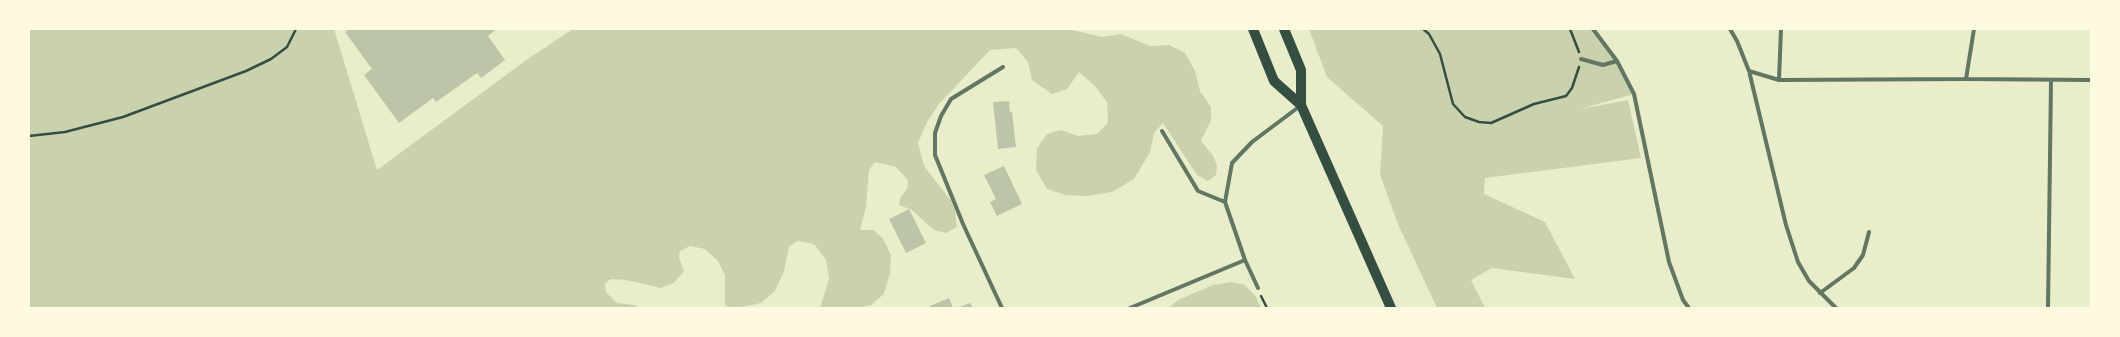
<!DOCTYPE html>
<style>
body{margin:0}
#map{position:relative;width:2120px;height:337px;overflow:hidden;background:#e9edc9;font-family:Montserrat,sans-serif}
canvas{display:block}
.frame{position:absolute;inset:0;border:30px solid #fefae0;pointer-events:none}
</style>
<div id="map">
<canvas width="2120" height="337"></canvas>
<div class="frame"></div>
</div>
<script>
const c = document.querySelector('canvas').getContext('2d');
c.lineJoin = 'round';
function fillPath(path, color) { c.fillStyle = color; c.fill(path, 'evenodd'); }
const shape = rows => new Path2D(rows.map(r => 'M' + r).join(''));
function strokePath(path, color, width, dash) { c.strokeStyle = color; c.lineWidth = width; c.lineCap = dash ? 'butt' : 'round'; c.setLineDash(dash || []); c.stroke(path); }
fillPath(shape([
 [29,29,334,29,377,170,525,61,573,29,1068,29,1102,37,1121,34,1150,46,1169,45,1185,53,1195,71,1200,91,1211,107,1211,120,1201,141,1212,154,1217,165,1216,175,1208,181,1197,175,1163,123,1154,133,1150,152,1134,179,1112,192,1087,196,1066,195,1047,189,1036,170,1037,148,1047,134,1061,130,1078,136,1097,134,1108,123,1107,102,1095,86,1079,72,1067,89,1052,94,1032,80,1028,62,1016,48,990,50,939,104,927,122,918,143,924,166,951,201,955,211,957,227,946,233,934,230,912,210,899,205,900,198,907,189,908,180,896,167,875,162,869,170,866,207,860,230,873,230,882,237,891,255,890,273,884,294,871,305,858,308,820,308,829,279,826,260,814,244,797,241,789,247,784,271,775,291,761,303,737,308,729,308,725,304,725,275,718,261,705,249,690,246,680,251,679,257,684,271,674,283,661,288,626,280,611,279,605,283,606,292,617,303,634,305,641,308,29,308],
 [1309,29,1593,29,1617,61,1634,94,1580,109,1628,100,1641,158,1485,178,1484,194,1545,222,1575,279,1492,268,1471,280,1485,308,1437,308,1398,224,1380,175,1383,126,1327,77],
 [1231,282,1245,285,1256,297,1261,308,1168,308,1178,300,1213,285]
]), '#cad2ad');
fillPath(shape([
 [349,29,497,29,488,36,505,60,481,78,477,73,436,102,433,98,399,123,364,75,372,69,345,32],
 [1009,101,1010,112,1012,112,1016,147,998,149,993,102],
 [1004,166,1022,204,997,216,990,202,996,199,984,175],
 [909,209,926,243,906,253,889,219],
 [949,298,953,308,931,308,930,306],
 [970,303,973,308,957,308]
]), '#bcc5a7');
strokePath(shape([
 [1423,29,1429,34,1440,54,1453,104,1465,117,1479,122,1491,123,1534,104,1566,96,1572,88,1579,67],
 [1570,29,1579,52],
 [29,136,65,132,123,117,246,71,271,59,287,47,296,29],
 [1261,296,1267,308]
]), '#344e41', 2.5);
strokePath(shape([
 [1593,29,1617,61,1634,94,1669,262,1683,300,1689,308],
 [1730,29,1737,41,1749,71,1786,225,1798,262,1809,281,1836,308],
 [1581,59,1603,65,1617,61],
 [1749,71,1779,80,1966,79,2091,80],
 [1966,79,1974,29],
 [1779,80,1781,29],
 [1162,131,1198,191,1225,202,1245,260,1258,288],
 [1225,202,1232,163,1252,142,1300,106],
 [1820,293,1854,268,1863,255,1869,232],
 [1002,308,963,224,935,155,935,133,941,116,951,99,1003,67],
 [1130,308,1245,260],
 [2048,308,2051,81]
]), '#617663', 4);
strokePath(shape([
 [1253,29,1274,81,1301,105,1391,308],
 [1284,29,1301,70,1301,105]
]), '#344e41', 10);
</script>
